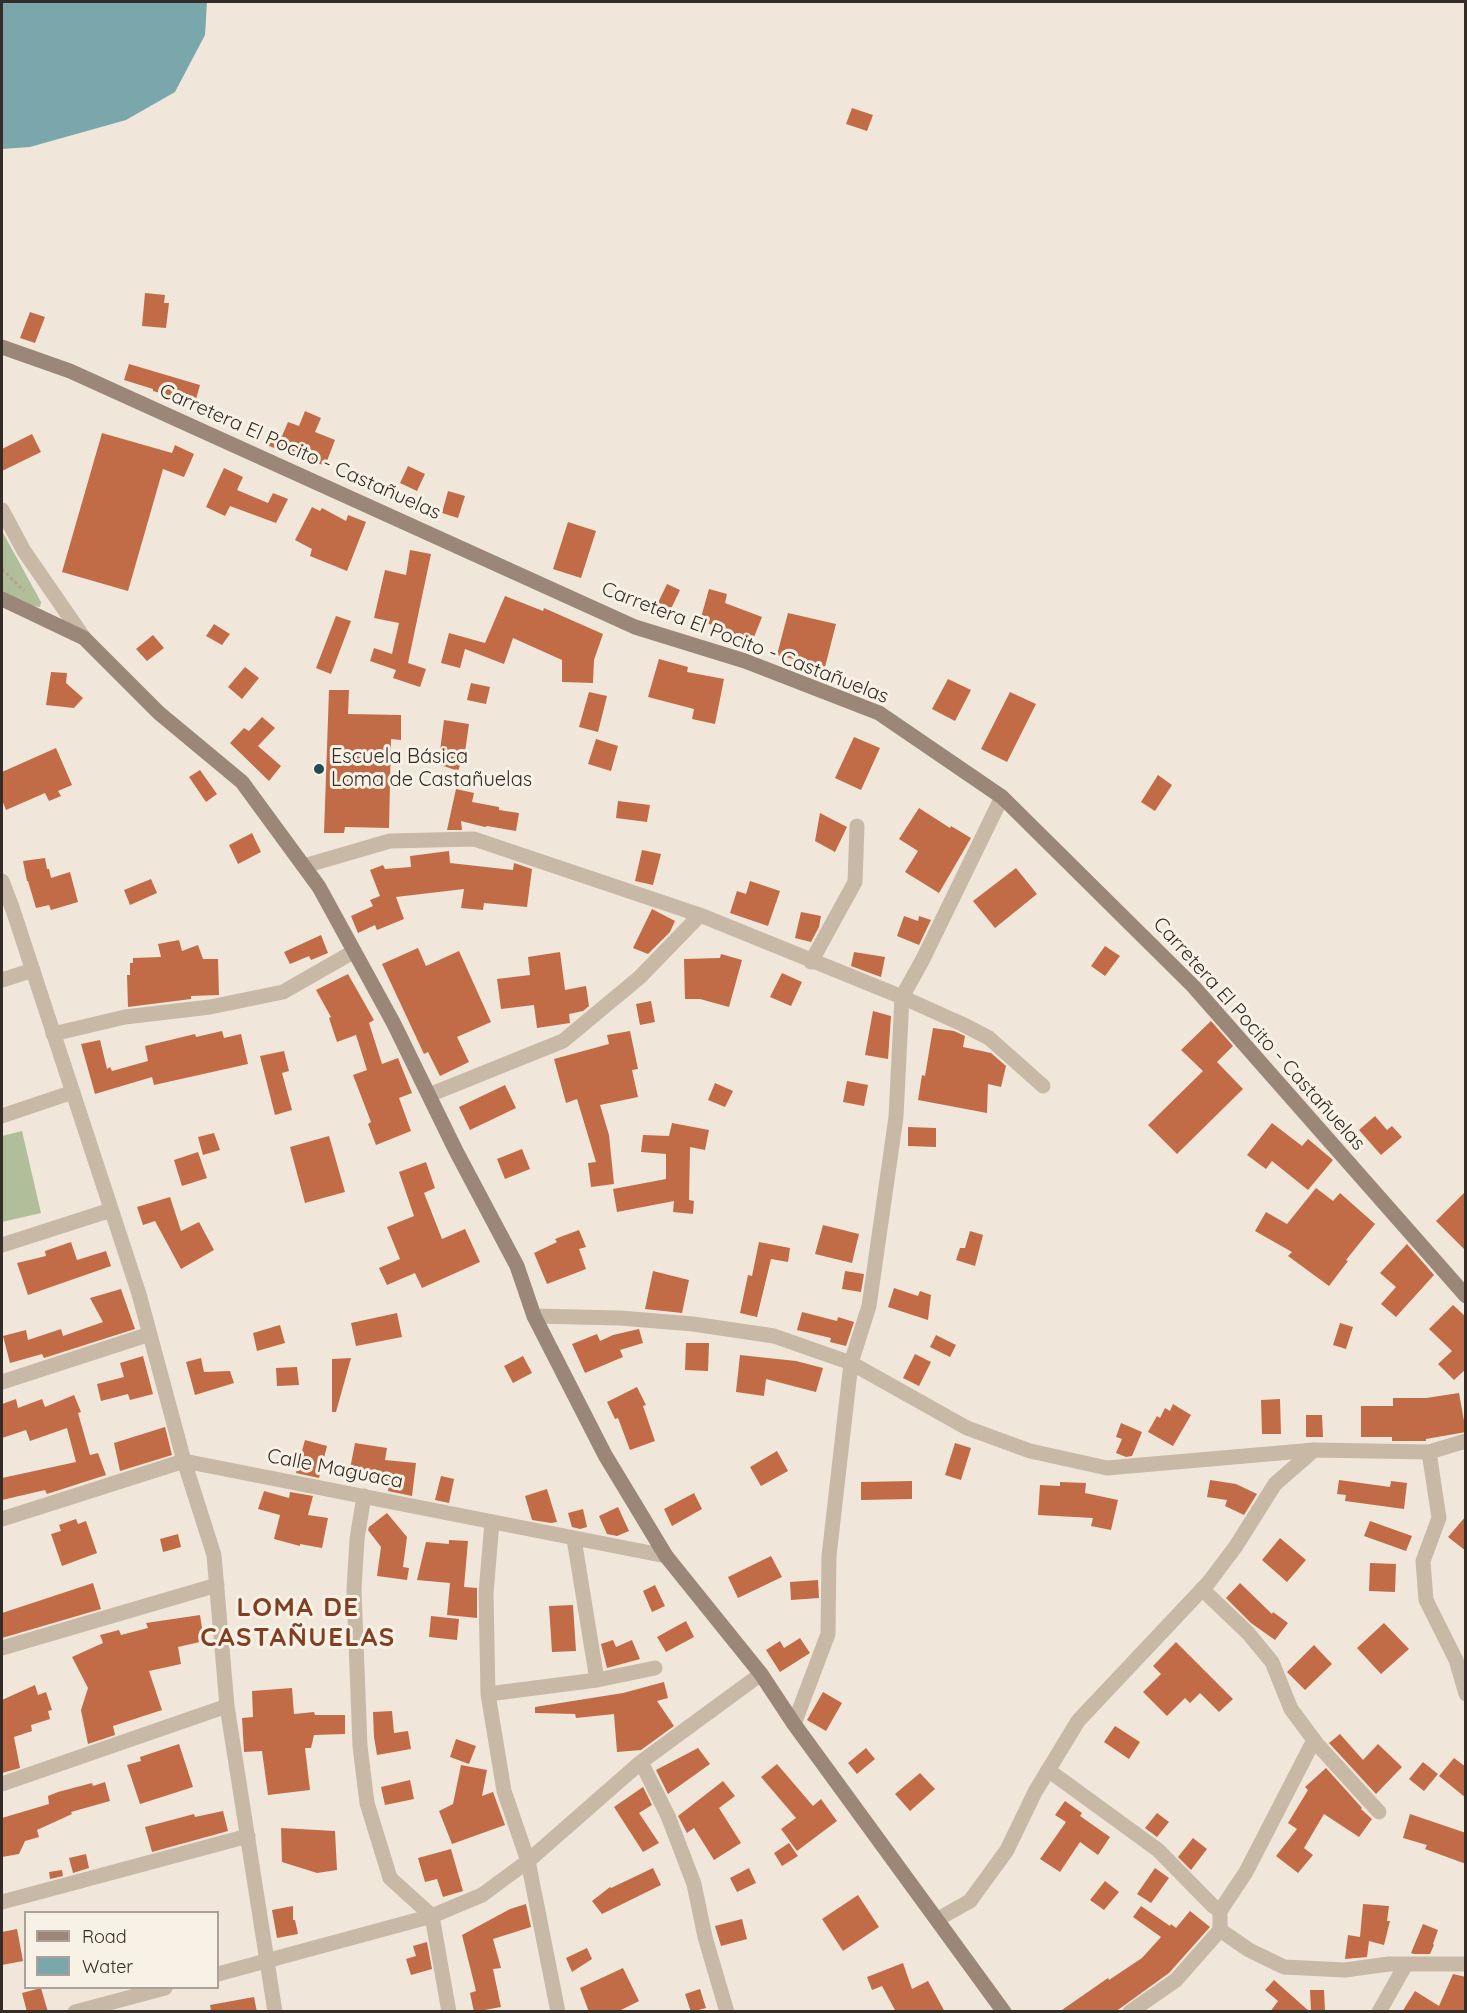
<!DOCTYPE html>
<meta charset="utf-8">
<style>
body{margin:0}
#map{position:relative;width:1467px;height:2013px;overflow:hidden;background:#f0e7da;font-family:Quicksand,sans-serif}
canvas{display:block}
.frame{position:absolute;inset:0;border:3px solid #342c27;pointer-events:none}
.legend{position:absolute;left:24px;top:1911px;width:195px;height:78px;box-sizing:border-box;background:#f8f1e6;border:2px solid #aaa29a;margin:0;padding:8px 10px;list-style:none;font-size:18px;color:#342c27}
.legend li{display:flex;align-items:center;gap:12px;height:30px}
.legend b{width:30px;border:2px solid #aaa29a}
</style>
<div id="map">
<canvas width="1467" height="2013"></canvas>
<div class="frame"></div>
<ul class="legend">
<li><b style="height:8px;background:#9b8778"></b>Road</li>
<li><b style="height:16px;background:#7aa7ac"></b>Water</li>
</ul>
</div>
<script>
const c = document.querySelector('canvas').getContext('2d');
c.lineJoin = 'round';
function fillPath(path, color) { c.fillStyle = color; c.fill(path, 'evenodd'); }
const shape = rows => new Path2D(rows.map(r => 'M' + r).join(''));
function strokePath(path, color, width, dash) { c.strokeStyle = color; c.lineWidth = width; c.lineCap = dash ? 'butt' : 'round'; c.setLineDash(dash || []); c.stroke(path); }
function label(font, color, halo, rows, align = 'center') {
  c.font = font + ' Quicksand,sans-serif'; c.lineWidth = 6; c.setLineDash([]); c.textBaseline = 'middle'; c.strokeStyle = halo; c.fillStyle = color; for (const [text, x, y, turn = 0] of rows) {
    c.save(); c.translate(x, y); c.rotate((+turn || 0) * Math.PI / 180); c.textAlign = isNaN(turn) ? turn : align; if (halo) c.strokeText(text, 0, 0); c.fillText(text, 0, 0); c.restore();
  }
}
fillPath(shape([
 [2,531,41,602,40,607,34,606,2,594],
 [22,1131,41,1213,2,1222,2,1136]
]), '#b0be9a');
fillPath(shape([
 [2,2,207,2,205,35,175,92,126,120,30,147,2,149]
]), '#7aa7ac');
fillPath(shape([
 [852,108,873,115,867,131,846,124],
 [145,293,165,295,164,303,169,303,166,328,142,326],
 [30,312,45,317,35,343,20,338],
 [129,364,200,385,195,403,153,391,153,389,124,380],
 [305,411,321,418,315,432,335,440,325,466,304,457,303,460,267,445,277,434,282,436,288,422,299,426],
 [102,433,172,453,175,445,194,454,184,477,163,469,128,591,62,572],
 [32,434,41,452,2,471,2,449],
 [408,466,425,474,417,491,400,483],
 [224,468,243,477,237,490,268,503,273,493,288,499,276,523,230,506,225,516,206,507],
 [448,491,465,496,458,518,442,513],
 [312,507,320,511,322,508,346,521,348,515,366,522,347,571,310,556,312,549,295,540],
 [568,522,596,531,581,578,553,569],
 [410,550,431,554,408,663,426,669,420,687,393,678,396,670,370,661,374,648,392,654,399,623,374,618,385,570,406,575],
 [667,584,680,590,669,613,656,607],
 [709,589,727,594,725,603,762,617,752,642,723,631,724,629,700,621],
 [505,596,543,611,544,608,603,634,594,660,593,683,562,682,562,660,513,638,504,664,465,649,460,668,441,663,449,633,485,643],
 [788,613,836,624,825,667,777,655],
 [336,616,351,621,331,674,316,668],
 [214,624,230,634,222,645,206,636],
 [153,635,164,648,147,661,136,649],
 [659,659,688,667,687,672,724,679,715,724,692,719,694,709,648,697],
 [245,667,259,678,242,699,228,687],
 [51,672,67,673,66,683,83,698,74,708,46,705],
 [948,679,971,690,955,721,932,709],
 [471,683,490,687,486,704,467,700],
 [329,690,349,690,348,714,401,715,401,740,391,739,389,828,345,827,344,833,324,833],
 [589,692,607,696,598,732,579,727],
 [1010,692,1036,704,1007,762,981,749],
 [262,717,275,728,258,746,281,766,269,781,230,743,244,728,249,731],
 [444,720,469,724,465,752,458,771,432,762,437,750,440,751],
 [854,737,880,748,861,790,835,778],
 [596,739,618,746,611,771,588,764],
 [56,748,72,785,58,791,61,796,49,801,45,793,6,810,2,800,2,772],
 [200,770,217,794,206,802,189,777],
 [1158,775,1172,785,1155,811,1141,802],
 [456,789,474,793,472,802,499,807,499,810,519,813,516,831,487,826,485,827,461,821,462,830,447,830],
 [618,801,650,805,647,822,616,818],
 [919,808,950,828,951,826,971,838,939,893,905,872,918,851,899,839],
 [820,813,847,827,835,852,815,841],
 [252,833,261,852,238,864,229,845],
 [642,850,661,854,653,885,635,881],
 [449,851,450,863,513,870,514,863,532,869,527,907,484,903,483,910,461,908,464,889,396,897,404,919,377,930,375,925,358,933,351,916,373,906,370,900,380,896,370,870,383,865,385,869,411,867,410,856],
 [45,858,47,869,49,869,51,878,70,872,78,902,51,910,49,905,36,908,28,881,27,881,23,861],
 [1016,868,1037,894,995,928,973,901],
 [151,879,157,893,130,905,124,890],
 [750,881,780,891,768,926,730,913,737,891,746,894],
 [652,909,675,921,670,932,648,954,633,948],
 [801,912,821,916,819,927,811,942,795,938],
 [904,916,918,921,919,916,931,920,919,945,897,936],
 [321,935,328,953,311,960,309,956,290,964,284,952],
 [179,940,182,951,198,945,203,959,218,959,219,995,191,996,191,999,128,1007,127,975,130,975,130,963,133,963,133,958,161,957,158,944],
 [1105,946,1120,956,1105,976,1091,966],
 [418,948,426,966,459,951,491,1022,457,1037,469,1062,440,1076,428,1052,424,1054,382,964],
 [560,952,565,990,586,986,589,1006,583,1011,569,1014,570,1023,537,1028,534,1005,501,1009,497,979,530,975,528,957],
 [854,952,885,957,881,977,851,966],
 [721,954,742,960,729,1007,700,999,685,999,684,959,720,958],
 [782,973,802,982,791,1006,770,997],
 [348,974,374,1020,369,1023,382,1064,398,1058,412,1093,399,1098,411,1131,376,1145,368,1124,371,1122,353,1075,367,1070,356,1035,337,1042,329,1018,331,1017,316,990],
 [651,1001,655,1022,640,1025,636,1004],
 [873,1011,891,1016,888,1059,865,1055],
 [1211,1021,1233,1046,1217,1062,1243,1089,1177,1154,1148,1125,1203,1071,1181,1050],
 [933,1028,954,1031,965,1036,963,1047,991,1053,1006,1066,1001,1087,988,1084,987,1113,918,1100,922,1075,925,1076],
 [222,1031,224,1038,241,1034,248,1064,154,1085,152,1077,95,1094,81,1044,100,1040,107,1069,110,1067,112,1071,148,1061,145,1046,195,1034,196,1037],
 [630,1031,638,1069,632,1070,638,1097,600,1105,609,1135,614,1184,591,1187,588,1163,596,1162,577,1099,566,1103,554,1059,609,1044,607,1035],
 [284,1051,289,1071,282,1073,292,1110,275,1115,260,1056],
 [847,1081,868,1085,864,1106,843,1102],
 [715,1083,733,1091,725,1107,708,1100],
 [505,1085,516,1108,470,1130,459,1107],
 [1375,1116,1387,1130,1392,1126,1402,1137,1381,1155,1359,1130],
 [672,1123,709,1130,705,1150,690,1147,689,1200,694,1201,693,1214,673,1212,674,1201,617,1212,613,1189,666,1179,666,1154,641,1152,643,1135,669,1136],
 [1272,1123,1302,1146,1308,1139,1333,1160,1308,1190,1272,1161,1266,1169,1247,1155],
 [908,1127,936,1128,936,1147,908,1146],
 [214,1133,220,1150,203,1155,198,1137],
 [329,1136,345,1192,305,1203,290,1147],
 [522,1149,530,1169,505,1179,497,1159],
 [198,1152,207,1178,182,1186,174,1160],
 [426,1162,435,1188,424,1193,442,1239,465,1229,480,1262,422,1288,415,1273,387,1285,379,1268,400,1259,387,1227,414,1216,399,1172],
 [1316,1188,1333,1201,1340,1193,1375,1224,1346,1260,1348,1261,1329,1286,1288,1256,1292,1252,1255,1231,1266,1212,1287,1224],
 [1466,1191,1466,1251,1436,1221],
 [170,1197,181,1231,199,1222,214,1250,181,1269,155,1221,143,1225,137,1207],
 [823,1225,859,1234,852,1263,815,1254],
 [579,1230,586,1247,579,1249,586,1269,547,1284,534,1253,557,1242,555,1239],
 [970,1231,983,1235,975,1266,956,1260,960,1248,965,1248],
 [71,1242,77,1260,106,1251,111,1266,28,1295,17,1263,46,1256,45,1251],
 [759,1242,790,1248,788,1262,771,1259,757,1317,740,1313,748,1275,752,1276],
 [1407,1244,1434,1275,1396,1317,1381,1304,1396,1287,1380,1273],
 [653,1271,689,1280,682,1313,645,1309],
 [845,1271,864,1274,861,1292,842,1289],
 [894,1288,918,1296,920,1291,931,1295,928,1320,888,1307],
 [121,1289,135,1329,44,1358,42,1354,10,1363,3,1336,26,1330,28,1340,61,1329,63,1336,103,1322,90,1298],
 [1453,1305,1466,1317,1466,1369,1454,1380,1438,1364,1452,1351,1429,1329],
 [802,1312,837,1321,838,1317,854,1322,846,1346,830,1342,831,1338,797,1330],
 [397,1313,402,1337,356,1346,351,1323],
 [1340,1323,1353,1327,1346,1349,1333,1345],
 [280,1325,285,1343,257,1351,253,1333],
 [639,1329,643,1343,620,1350,623,1357,585,1373,572,1344,597,1334,600,1341,613,1335],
 [936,1335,956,1345,950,1357,930,1347],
 [686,1343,709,1343,708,1371,685,1370],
 [915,1354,931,1362,919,1386,903,1378],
 [740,1355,796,1361,823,1368,816,1392,766,1379,764,1396,736,1392],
 [143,1356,153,1394,130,1400,128,1394,101,1401,97,1384,124,1377,120,1363],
 [523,1356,532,1373,513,1383,504,1366],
 [201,1358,204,1372,230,1371,234,1383,195,1395,186,1362],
 [351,1358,336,1412,332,1412,332,1359],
 [297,1367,299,1385,277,1386,276,1368],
 [637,1387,646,1405,643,1406,655,1441,630,1450,618,1418,615,1419,607,1402],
 [1459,1393,1466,1432,1426,1439,1426,1441,1392,1441,1392,1437,1361,1437,1361,1406,1393,1406,1393,1398,1426,1398],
 [74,1395,81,1412,78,1413,90,1455,98,1453,106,1475,47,1494,45,1490,2,1500,2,1478,76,1462,67,1428,30,1441,26,1430,2,1438,2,1404,16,1399,18,1408,42,1399,45,1407],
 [1280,1399,1281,1434,1262,1434,1261,1400],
 [1173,1404,1191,1415,1173,1446,1148,1432,1157,1416,1160,1418,1165,1408,1170,1411],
 [1306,1415,1322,1415,1323,1437,1306,1437],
 [1121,1423,1142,1432,1132,1456,1126,1457,1116,1453,1122,1439,1116,1437],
 [165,1427,172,1455,120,1471,114,1443],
 [305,1440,327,1446,319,1478,296,1473],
 [355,1443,387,1448,385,1460,416,1463,412,1496,388,1491,390,1481,349,1474],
 [955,1443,971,1448,961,1480,945,1475],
 [777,1451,788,1471,761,1486,750,1467],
 [441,1476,454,1479,449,1503,435,1500],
 [1210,1480,1236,1484,1257,1494,1244,1515,1225,1506,1227,1500,1207,1497],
 [1339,1480,1390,1487,1391,1481,1407,1483,1404,1509,1345,1501,1346,1495,1337,1494],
 [912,1481,912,1499,861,1500,861,1482],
 [1060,1482,1086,1483,1085,1493,1118,1500,1111,1530,1091,1526,1093,1518,1038,1515,1040,1485,1060,1486],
 [547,1489,557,1522,551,1523,532,1520,525,1496],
 [264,1491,289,1498,290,1492,313,1496,308,1515,328,1518,322,1548,300,1544,300,1546,274,1539,280,1515,258,1509],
 [694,1493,702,1509,672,1526,664,1509],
 [618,1507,629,1531,617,1536,607,1534,599,1516],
 [583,1509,587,1527,580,1529,572,1527,568,1513],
 [387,1513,407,1537,403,1567,409,1568,407,1580,377,1576,381,1547,368,1530,369,1527],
 [1466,1516,1466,1551,1448,1537],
 [76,1519,78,1524,86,1521,97,1553,62,1566,51,1534,61,1531,59,1525],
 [1370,1521,1412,1536,1406,1551,1364,1536],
 [178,1534,181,1547,163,1552,160,1539],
 [1280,1538,1306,1560,1287,1582,1262,1560],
 [449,1540,468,1541,464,1587,477,1588,477,1618,447,1615,450,1583,417,1580,426,1542,449,1544],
 [771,1556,782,1577,738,1598,728,1577],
 [1370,1563,1396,1564,1395,1592,1369,1591],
 [818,1580,819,1598,791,1600,790,1582],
 [93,1583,101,1609,2,1638,2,1613],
 [1240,1583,1272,1614,1273,1612,1288,1623,1275,1640,1251,1623,1226,1598],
 [655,1585,665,1606,652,1612,643,1591],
 [573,1605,576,1651,552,1652,549,1606],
 [200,1615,204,1641,178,1647,181,1664,149,1671,162,1710,113,1726,115,1735,88,1744,81,1710,88,1688,72,1657,103,1643,100,1635,119,1630,121,1635,148,1628,146,1623],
 [431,1616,459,1619,457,1640,429,1637],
 [686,1621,694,1637,666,1652,657,1637],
 [1384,1623,1409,1649,1381,1674,1357,1648],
 [800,1638,810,1653,780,1672,766,1650,780,1641,784,1648],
 [613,1640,616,1647,632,1640,640,1659,607,1668,601,1644],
 [1176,1642,1233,1699,1219,1712,1200,1693,1190,1703,1185,1698,1167,1716,1143,1692,1161,1674,1153,1666],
 [1314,1645,1332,1664,1305,1690,1287,1672],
 [664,1682,668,1698,657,1701,674,1726,641,1750,617,1752,614,1714,576,1718,575,1714,535,1713,535,1707,623,1693],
 [35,1685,38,1695,46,1692,52,1710,48,1711,50,1719,31,1725,32,1731,14,1737,20,1768,2,1773,2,1700],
 [292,1688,294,1714,314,1712,315,1715,345,1715,345,1734,314,1735,311,1748,305,1748,310,1790,268,1795,262,1751,244,1752,242,1718,253,1717,252,1691],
 [823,1692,842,1703,826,1731,807,1720],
 [392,1711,394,1733,408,1731,411,1749,377,1755,374,1737,373,1712],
 [1115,1726,1140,1742,1129,1759,1104,1742],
 [1340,1734,1363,1760,1378,1744,1402,1767,1376,1794,1329,1743],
 [456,1739,476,1746,469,1764,450,1757],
 [179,1744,193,1787,140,1804,127,1765,141,1761,140,1757],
 [698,1748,710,1764,668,1794,656,1770],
 [866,1748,875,1759,857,1774,848,1763],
 [1454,1758,1466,1767,1466,1798,1439,1776],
 [1423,1762,1438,1774,1424,1791,1409,1779],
 [777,1764,813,1806,821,1799,837,1821,797,1851,781,1829,796,1818,761,1777],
 [461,1765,487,1770,482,1796,493,1792,505,1825,452,1844,439,1811,453,1804],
 [1326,1768,1362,1808,1361,1809,1372,1819,1359,1837,1324,1814,1304,1848,1313,1855,1298,1873,1276,1856,1297,1829,1288,1823,1308,1790,1305,1787],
 [920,1773,935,1789,910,1811,895,1794],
 [410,1780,414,1799,385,1805,381,1787],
 [723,1781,735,1796,719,1808,741,1843,714,1860,694,1828,687,1833,678,1816],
 [105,1782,110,1801,71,1812,72,1814,37,1830,39,1837,25,1841,19,1854,2,1857,2,1818,49,1804,48,1796,58,1792,92,1783,93,1786],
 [643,1787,652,1805,639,1813,659,1843,643,1852,614,1807],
 [1065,1801,1082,1813,1080,1816,1110,1837,1098,1855,1080,1842,1060,1872,1040,1859,1066,1822,1055,1815],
 [223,1811,228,1831,152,1852,145,1827,194,1814,195,1817],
 [1157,1813,1169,1822,1157,1837,1145,1828],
 [1410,1814,1466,1833,1466,1864,1425,1849,1427,1845,1403,1838],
 [281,1828,335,1831,337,1870,317,1873,282,1862],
 [1193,1838,1207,1849,1191,1870,1178,1857],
 [789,1843,798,1856,782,1866,774,1853],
 [451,1849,463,1891,443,1897,437,1879,425,1882,418,1858],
 [86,1854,89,1868,73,1873,69,1858],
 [653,1868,661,1885,602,1914,592,1901,610,1887,611,1888],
 [749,1868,756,1883,737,1892,730,1878],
 [1155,1868,1169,1878,1151,1903,1137,1894],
 [62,1870,63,1876,50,1879,49,1872],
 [1105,1881,1119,1892,1104,1910,1090,1900],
 [858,1895,879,1927,843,1951,822,1919],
 [526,1904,531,1927,493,1939,501,1968,493,1969,501,2007,474,2012,470,1993,476,1991,462,1935,510,1909],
 [1363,1904,1389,1906,1387,1921,1390,1921,1384,1945,1369,1941,1367,1957,1345,1959,1348,1935,1360,1937],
 [293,1906,293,1920,295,1920,298,1934,277,1938,272,1910],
 [1141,1906,1170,1926,1171,1924,1176,1928,1190,1911,1210,1927,1169,1973,1115,2012,1059,2012,1108,1978,1109,1980,1142,1958,1161,1937,1133,1917],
 [742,1919,747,1939,721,1946,715,1926],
 [1423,1924,1438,1930,1433,1944,1434,1945,1430,1954,1414,1954,1411,1953],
 [17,1929,23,1961,2,1965,2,1932],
 [427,1942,432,1969,411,1975,406,1959,416,1956,413,1946],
 [587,1948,592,1959,572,1972,566,1958],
 [903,1963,912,1989,928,1981,945,2012,896,2012,882,1986,872,1990,867,1977],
 [623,1968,639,2001,617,2012,589,2012,580,1988],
 [1453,1974,1466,1977,1466,2012,1402,2012,1415,1991,1439,2006],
 [1274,1980,1310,2012,1270,2012,1278,2001,1265,1990],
 [41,1988,48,2012,27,2012,22,1993],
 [700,1989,706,2008,691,2012,685,1994],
 [1310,1990,1324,1990,1325,2011,1311,2011],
 [254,1997,257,2012,211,2012,210,2005]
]), '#c16c47');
strokePath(shape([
 [2,569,24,591]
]), '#b3a291', 3, [3, 3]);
strokePath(shape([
 [2,510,24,551,84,638],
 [304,866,390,841,474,839,700,915,902,997,962,1024,989,1038,1043,1086],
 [2,881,13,910,139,1294,184,1461,214,1555,227,1706,275,2012],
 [811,962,855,882,857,826],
 [2,980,33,970],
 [53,1034,125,1017,210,1007,283,992,353,952],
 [429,1095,563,1041,640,977,700,915],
 [2,1116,73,1092],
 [2,1245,111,1210],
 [534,1316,620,1318,693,1324,774,1336,851,1363,967,1428,1030,1451,1107,1468,1314,1450],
 [2,1382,150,1334],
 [1429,1452,1439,1518,1423,1561,1426,1600,1456,1660,1466,1694],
 [364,1496,357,1539,354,1590,360,1746,367,1803,390,1878,432,1916,449,2012],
 [2,1519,184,1461,666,1556],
 [492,1522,486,1593,488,1694,504,1791,528,1861,558,2012],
 [574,1539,597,1680],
 [1202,1589,1248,1633,1272,1662,1291,1709,1317,1744,1379,1812],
 [2,1648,217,1585],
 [488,1694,597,1680,655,1668],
 [794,1724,828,1634,829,1556,851,1363,869,1306,896,1117,902,997,923,959,1002,797],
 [641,1762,668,1816,694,1884,705,1937,727,2012],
 [1048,1770,1158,1850,1213,1906,1220,1911,1246,1872,1314,1740],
 [2,1784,227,1706],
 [2,1902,248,1836],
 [1220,1911,1220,1930,1249,1950,1284,1967,1345,1970,1389,1964,1466,1964],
 [218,1974,432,1916,482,1895,528,1861,641,1762,761,1674],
 [75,2012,165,1988],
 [1130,2012,1176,1980,1220,1930],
 [1379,2012,1406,1964]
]), '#c8b8a6', 15);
strokePath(shape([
 [938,1919,970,1901,1007,1850,1035,1792,1078,1721,1209,1582,1236,1546,1275,1484,1314,1450,1429,1452,1466,1441]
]), '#c8b8a6', 15);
strokePath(shape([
 [2,347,70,371,635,627,745,661,879,713,1002,797,1193,986,1466,1296],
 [2,599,84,638,159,713,242,782,319,887,394,1024,456,1151,517,1266,534,1316,605,1455,666,1556,761,1674,794,1724,1004,2012]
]), '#9b8778', 15);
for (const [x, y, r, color] of [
 [319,769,6,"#1e4d54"]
]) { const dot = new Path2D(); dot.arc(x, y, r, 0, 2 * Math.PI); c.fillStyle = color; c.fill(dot); strokePath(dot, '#f8f1e6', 2); }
label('20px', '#342c27', '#f8f1e6', [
 ["Carretera El Pocito - Castañuelas",300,452,24],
 ["Carretera El Pocito - Castañuelas",745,643,21],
 ["Carretera El Pocito - Castañuelas",1259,1034,48],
 ["Calle Maguaca",335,1469,11]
]);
label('20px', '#342c27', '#f8f1e6', [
 ["Escuela Básica",331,757],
 ["Loma de Castañuelas",331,780]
], 'left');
c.letterSpacing = '1.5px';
label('bold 26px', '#803f23', '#f8f1e6', [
 ["LOMA DE",298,1608],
 ["CASTAÑUELAS",298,1638]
]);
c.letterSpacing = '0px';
</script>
